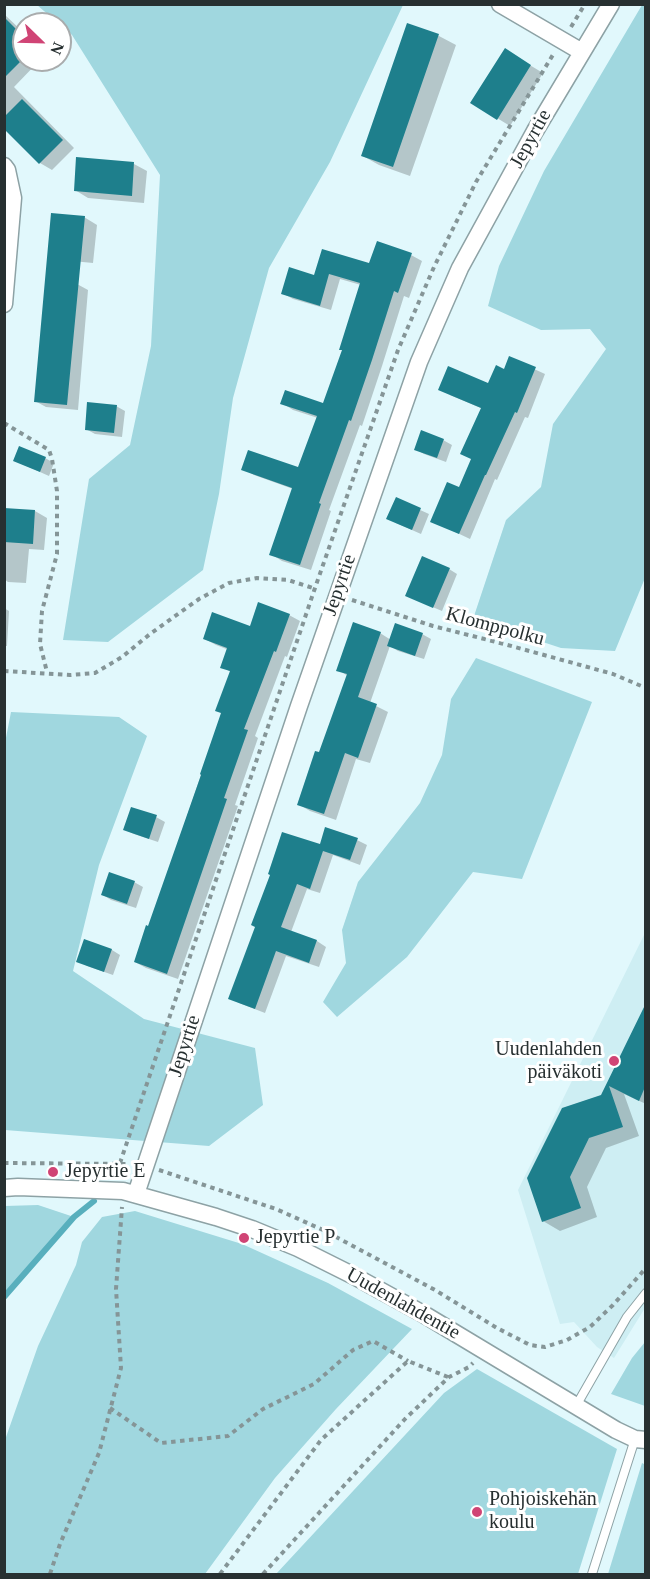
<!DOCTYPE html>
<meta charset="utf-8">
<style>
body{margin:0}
#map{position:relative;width:650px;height:1579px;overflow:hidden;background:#e1f8fc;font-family:Georgia,serif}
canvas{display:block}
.frame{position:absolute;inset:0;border:6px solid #273031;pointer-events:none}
.north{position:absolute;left:12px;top:12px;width:60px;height:60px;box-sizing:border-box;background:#fff;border:2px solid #a9acad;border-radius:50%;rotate:113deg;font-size:16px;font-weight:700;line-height:24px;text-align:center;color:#273031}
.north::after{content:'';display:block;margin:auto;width:21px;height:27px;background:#d04475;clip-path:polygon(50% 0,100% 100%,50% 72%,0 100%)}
</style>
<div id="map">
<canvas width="650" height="1579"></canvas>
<div class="frame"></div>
<div class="north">N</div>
</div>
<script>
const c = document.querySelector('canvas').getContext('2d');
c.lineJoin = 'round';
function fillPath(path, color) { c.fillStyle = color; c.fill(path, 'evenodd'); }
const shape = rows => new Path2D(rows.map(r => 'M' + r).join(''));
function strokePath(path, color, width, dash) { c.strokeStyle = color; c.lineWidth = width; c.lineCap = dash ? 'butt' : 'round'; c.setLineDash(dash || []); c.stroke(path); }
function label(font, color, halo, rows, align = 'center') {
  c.font = font + ' Georgia,serif'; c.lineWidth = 6; c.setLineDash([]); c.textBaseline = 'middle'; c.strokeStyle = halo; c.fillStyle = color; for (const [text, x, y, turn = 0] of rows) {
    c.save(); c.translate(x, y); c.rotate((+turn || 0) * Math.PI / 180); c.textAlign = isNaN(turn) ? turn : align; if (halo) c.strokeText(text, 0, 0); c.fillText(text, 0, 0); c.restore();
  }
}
fillPath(shape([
 [645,933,645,1308,614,1358,597,1347,574,1322,560,1324,518,1190]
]), '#ceeef3');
fillPath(shape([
 [37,5,403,5,330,162,269,268,233,398,219,494,203,570,108,642,63,640,89,479,130,445,151,346,160,175,72,35],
 [642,5,646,5,645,578,615,651,561,648,473,619,506,520,541,487,553,424,606,349,590,329,541,330,488,306,499,266,544,171],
 [476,658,592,702,522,879,473,872,407,957,337,1017,323,1002,346,963,342,930,358,882,420,803,442,755,451,699],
 [11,712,119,717,147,736,99,865,73,971,144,1019,255,1048,263,1105,209,1146,5,1130,4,748],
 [38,1205,74,1217,5,1297,5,1206],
 [135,1211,242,1244,328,1283,412,1329,336,1409,275,1478,205,1574,5,1574,5,1440,38,1346,76,1265,82,1242,102,1217],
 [645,1342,645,1406,611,1394,632,1358],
 [477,1369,617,1449,578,1574,276,1574,444,1393],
 [642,1463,646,1465,645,1574,608,1574]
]), '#a0d7df');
fillPath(shape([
 [4,14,24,33,24,60,40,60,14,87,74,148,52,170,40,163,4,127],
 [408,25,439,36,456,45,410,176,379,165,363,156],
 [60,38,69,48,60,57],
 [518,58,543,73,510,126,497,118],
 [134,164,147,171,144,203,88,198,75,190],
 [84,217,97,225,93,263,62,260],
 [411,255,422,261,409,298,404,296,382,366,362,426,360,425,329,510,331,511,311,570,282,561,271,554,293,489,254,475,243,469,298,469,318,418,293,410,282,403,324,405,343,351,361,285,340,279,331,310,293,299,282,293,315,277],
 [77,284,88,290,78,410,46,407,35,401],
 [510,358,545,374,528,418,525,417,497,480,495,479,470,539,432,521,460,489,472,459,483,409,450,395,489,385,505,371],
 [116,406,125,411,122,437,95,434,86,429],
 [443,440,452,445,446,462,424,454,415,449],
 [45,458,54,463,49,476,15,461],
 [396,499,429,514,421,534,396,523],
 [4,509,35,511,47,518,44,550,29,549,26,583,8,582,4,579],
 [449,569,457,574,442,611,416,600],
 [4,608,9,611,7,646,4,646],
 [289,615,300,621,287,657,285,656,255,736,258,738,235,805,238,806,178,979,146,968,135,962,149,928,222,713,231,672,222,667,229,650,216,645,205,639,251,628],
 [380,633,391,640,422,634,431,639,424,659,398,651,390,646,370,703,388,712,370,763,356,759,336,820,310,811,298,804,320,754,348,676,338,670],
 [156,817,165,822,158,842,134,834,125,830],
 [357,840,367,845,360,865,333,855,320,893,307,889,291,932,317,941,326,947,319,967,286,956,265,1013,239,1003,230,998,257,927,320,846],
 [134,882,143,887,136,908,111,900,103,895],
 [85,941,112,950,120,955,113,975,87,966,78,961],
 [646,1008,646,1104,624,1094,639,1136,606,1148,587,1187,597,1217,560,1231,543,1221]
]), '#0003');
strokePath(shape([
 [4,1297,74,1217,94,1201]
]), '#58afbd', 6);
fillPath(shape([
 [4,17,24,37,24,58,4,78],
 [407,23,439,34,393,167,361,156],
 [505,48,531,65,497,120,470,103],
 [22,99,63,140,39,164,4,129,4,117],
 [76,157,134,162,132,196,74,191],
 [51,213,85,216,67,405,34,402],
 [377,241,412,253,398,293,394,291,372,360,351,421,349,420,319,503,321,504,300,565,269,555,292,488,241,470,248,450,298,467,317,416,280,404,285,390,323,403,342,350,339,350,360,283,329,274,320,306,281,294,289,267,314,275,322,249,369,263],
 [509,356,536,367,517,413,515,412,486,475,485,475,459,534,430,522,447,482,459,487,471,459,460,454,481,408,438,390,448,366,488,383,496,365,504,369],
 [87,402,117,405,114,433,85,430],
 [421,430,444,439,437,458,414,450],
 [19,446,46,457,40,472,13,461],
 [396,497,421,508,412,530,386,519],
 [4,508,35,510,33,544,4,542],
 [422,556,450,568,433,608,405,596],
 [258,602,290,614,276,652,274,651,244,729,248,730,224,798,227,799,167,974,134,962,146,925,148,926,201,775,200,774,221,713,215,711,230,671,220,668,227,648,203,639,212,612,250,626],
 [353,622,381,632,358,697,377,704,358,758,345,753,324,814,297,805,315,751,319,752,347,674,336,671],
 [395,623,423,633,415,656,387,646],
 [131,807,157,815,149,839,123,830],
 [325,827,358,838,350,860,323,851,310,889,297,884,281,927,317,940,309,963,276,951,255,1009,228,999,255,927,251,925,270,875,268,874,282,832,320,844],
 [109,872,135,881,127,904,101,895],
 [84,939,112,949,104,972,76,962],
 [645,1005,645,1087,639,1101,609,1086,623,1127,589,1138,570,1177,581,1208,542,1222,527,1178,562,1108,601,1095]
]), '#1e7f8c');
const service = shape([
 [576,1406,627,1317,646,1293],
 [592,1574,635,1439]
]);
const minor = shape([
 [500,4,582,52],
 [4,166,7,170,13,198,4,304],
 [4,1188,18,1187,123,1191,216,1217,252,1229,298,1248,354,1276,425,1315,616,1430,635,1439,646,1440],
 [136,1194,299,706,419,362,460,268,535,131,611,4]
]);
strokePath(service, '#8da2a5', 10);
strokePath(minor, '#8da2a5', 19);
strokePath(shape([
 [571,27,585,4],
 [4,423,49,450,52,459,57,491,57,554,42,611,40,644,47,672],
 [352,600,433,626,504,644,613,674,646,688],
 [4,671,70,675,95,673,122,657,150,634,199,599,229,583,257,578,288,580,316,589],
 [4,1163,129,1164],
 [120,1163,315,588,398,350,434,267,476,182,554,53],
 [159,1170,276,1209,323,1230,435,1290,497,1328,530,1345,545,1347,567,1340,590,1327,613,1305,646,1268],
 [110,1408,161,1443,228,1436,263,1409,314,1384,353,1350,373,1341,408,1361],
 [50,1574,60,1544,99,1453,121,1368,116,1289,122,1207],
 [220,1574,321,1440,408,1361,448,1377],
 [263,1574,405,1419,449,1377,469,1367,473,1363]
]), '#859597', 4, [4.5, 4.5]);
strokePath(service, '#fff', 8);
strokePath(minor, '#fff', 16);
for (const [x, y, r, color] of [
 [614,1061,6,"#d04475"],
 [53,1172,6,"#d04475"],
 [244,1238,6,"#d04475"],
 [477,1512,6,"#d04475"]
]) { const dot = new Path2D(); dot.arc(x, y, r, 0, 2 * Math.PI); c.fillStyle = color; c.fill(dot); strokePath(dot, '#fff', 2); }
label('20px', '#273031', '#fff', [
 ["Jepyrtie",531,139,-61],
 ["Jepyrtie",340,585,-71],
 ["Klomppolku",495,627,15],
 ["Jepyrtie",185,1046,-72],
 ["Uudenlahdentie",403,1304,29]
]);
label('20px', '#273031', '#fff', [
 ["Uudenlahden",602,1050,"right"],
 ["päiväkoti",602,1073,"right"],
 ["Jepyrtie E",65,1172],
 ["Jepyrtie P",256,1238],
 ["Pohjoiskehän",489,1500],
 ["koulu",489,1523]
], 'left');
</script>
